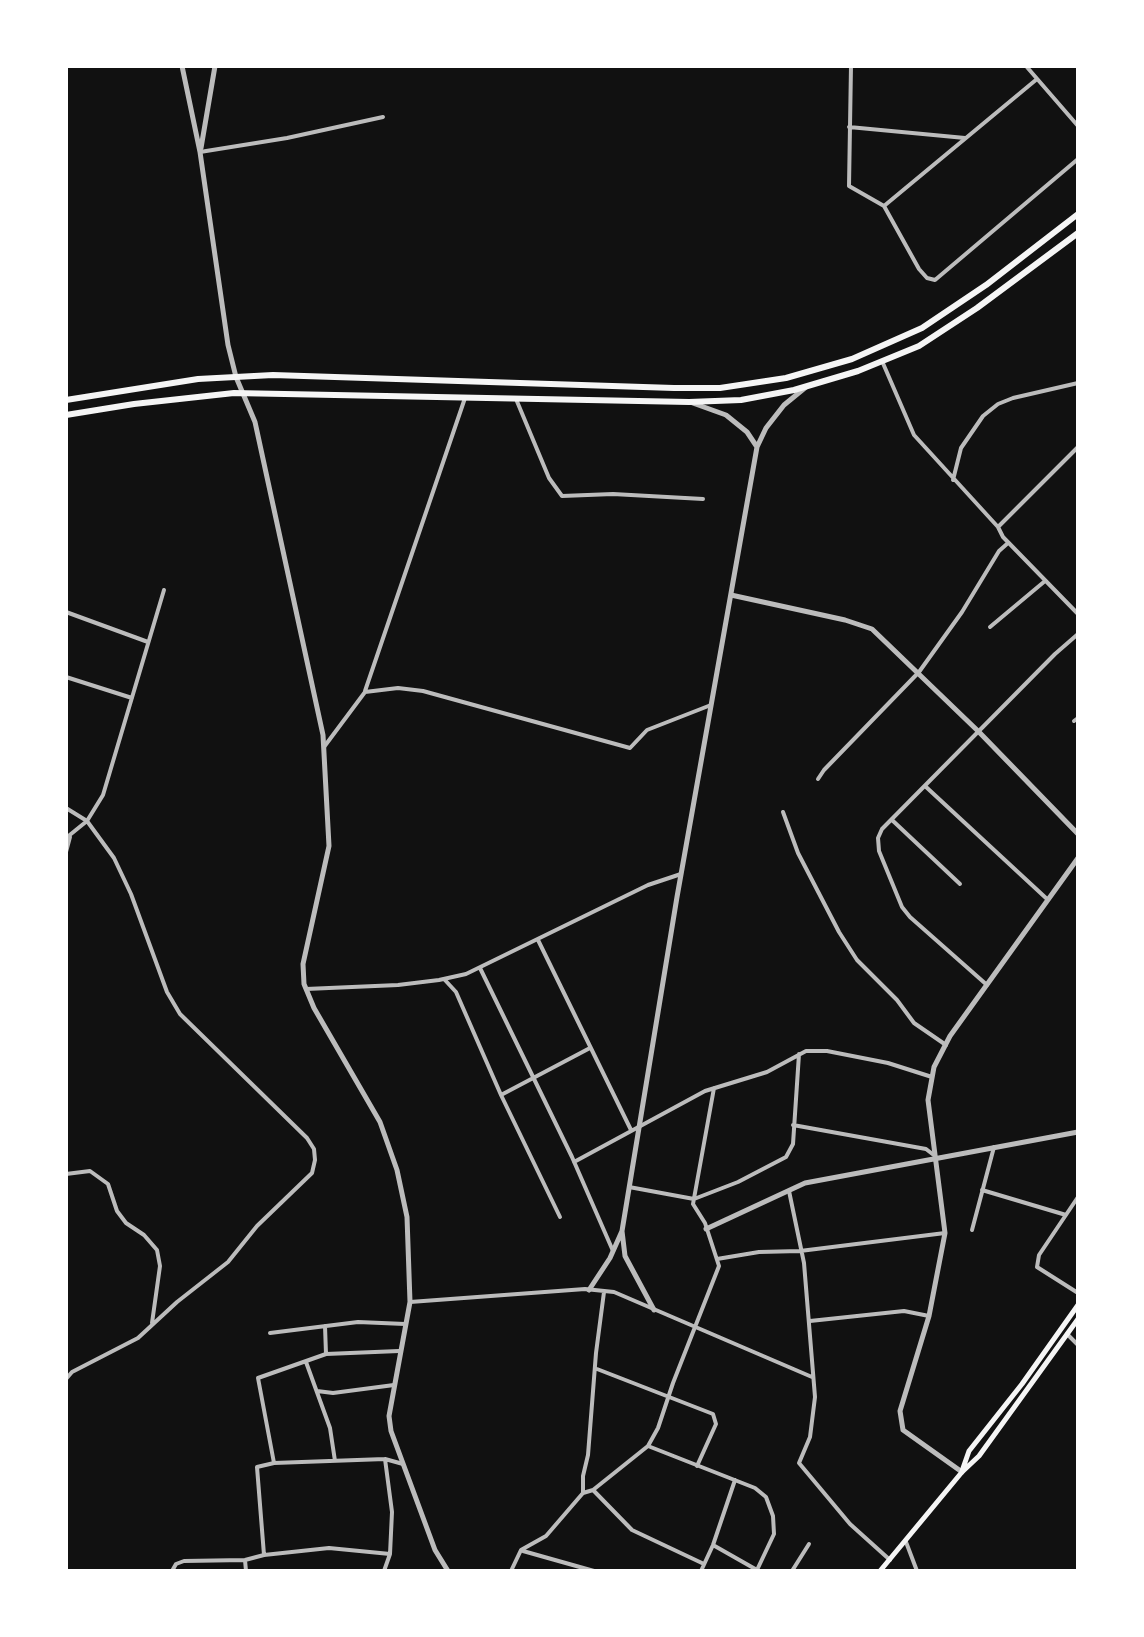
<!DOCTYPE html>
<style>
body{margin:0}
#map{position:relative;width:1144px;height:1637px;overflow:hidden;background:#111;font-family:Montserrat,sans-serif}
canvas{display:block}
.frame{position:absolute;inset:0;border:68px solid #fff;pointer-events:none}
</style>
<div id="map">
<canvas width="1144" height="1637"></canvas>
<div class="frame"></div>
</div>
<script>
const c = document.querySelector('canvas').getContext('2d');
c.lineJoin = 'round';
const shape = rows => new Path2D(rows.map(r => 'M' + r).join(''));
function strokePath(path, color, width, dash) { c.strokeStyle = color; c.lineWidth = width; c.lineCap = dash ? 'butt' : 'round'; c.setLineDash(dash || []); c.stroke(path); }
strokePath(shape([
 [851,66,849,186,884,206,919,269,927,278,935,280,1078,159],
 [1026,66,1078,126],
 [849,127,965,138],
 [200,152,287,138,383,117],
 [884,206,1037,79],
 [882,361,914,435,998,527],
 [516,399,549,478,562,496,613,494,703,499],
 [1078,447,998,527,1003,537,1078,614],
 [953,480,961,448,983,416,998,404,1013,398,1078,383],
 [66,612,148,642],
 [990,627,1045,581],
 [66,677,132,698],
 [365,691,465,398],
 [1074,721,1078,718],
 [324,747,365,692,398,688,423,691,630,748,647,730,711,705],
 [818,779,824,770,919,672,962,612,999,551,1008,543],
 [925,786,1047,899],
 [66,808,87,821,114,858,131,894,167,992,180,1014,307,1138,314,1149,315,1160,312,1173,257,1226,228,1262,177,1302,138,1338,72,1372,66,1379],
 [783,812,798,853,839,932,857,960,897,1000,914,1023,946,1045],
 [892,820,960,884],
 [66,838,87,821,103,795,164,590],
 [66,852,70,837],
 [538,940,631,1130],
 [480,968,572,1157,613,1251],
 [444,979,456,992,501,1095,560,1217],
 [987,985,910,917,902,907,879,851,878,838,882,829,1055,654,1078,634],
 [306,989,398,985,439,980,466,974,648,885,681,874],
 [501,1095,590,1048],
 [793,1125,926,1149,935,1156],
 [574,1162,705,1091,767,1072,806,1051,827,1051,888,1063,932,1077],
 [66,1174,90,1171,108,1184,117,1211,126,1223,144,1235,157,1250,160,1266,152,1323],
 [629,1187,694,1199,738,1182,786,1157,793,1144,799,1054],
 [982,1190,1066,1215],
 [789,1191,804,1263,815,1397,810,1437,799,1463,850,1524,890,1560],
 [1078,1197,1039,1255,1037,1267,1078,1293],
 [972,1230,994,1147],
 [717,1259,759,1252,800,1251,945,1233],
 [410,1302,585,1289,614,1292,812,1377],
 [810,1321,904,1311,929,1316],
 [325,1326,326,1354],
 [270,1333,358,1322,405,1324],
 [1067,1334,1078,1345],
 [306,1362,330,1428,335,1461],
 [597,1369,713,1414,716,1424,697,1466],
 [317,1391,333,1393,394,1385],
 [648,1446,755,1488,766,1497,773,1516,774,1534,757,1570],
 [274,1463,385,1459,403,1464],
 [593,1490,632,1530,704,1564],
 [583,1493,583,1476,588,1455,596,1353,604,1292],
 [906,1542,917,1571],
 [713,1545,757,1570],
 [523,1551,594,1571],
 [264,1555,257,1467,274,1463,258,1378,326,1354,399,1351],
 [245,1560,246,1571],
 [172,1571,176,1564,184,1561,245,1560,264,1555,329,1548,390,1554],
 [384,1571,390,1554,392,1512,385,1459],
 [511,1571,521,1550,546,1536,583,1493,593,1490,648,1446,658,1428,673,1383,719,1266,705,1223,693,1204,714,1088],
 [701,1571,713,1545,735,1480],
 [792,1571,809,1544]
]), '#bcbcbc', 4);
strokePath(shape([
 [182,66,200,152,228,345,236,377,255,422,323,735,329,846,303,964,304,984,314,1008,380,1122,397,1170,407,1217,410,1302,389,1416,391,1431,435,1550,448,1571],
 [201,148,215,66],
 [690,402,726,415,747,432,757,447,766,428,784,405,806,387],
 [731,595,845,620,872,629,979,732,1078,834],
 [706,1229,805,1183,1078,1132],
 [622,1231,677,897,757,447],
 [589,1290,610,1258,622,1231,625,1256,654,1310],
 [962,1472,903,1430,900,1411,929,1316,945,1233,928,1100,934,1067,950,1036,1078,858]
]), '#bcbcbc', 5);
strokePath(shape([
 [962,1471,969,1451,1022,1384,1078,1305],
 [880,1571,962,1472,979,1456,1078,1319]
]), '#f5f5f5', 5);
strokePath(shape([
 [66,400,198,379,273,375,674,388,720,388,786,378,852,359,922,328,986,285,1078,214],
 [66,415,134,404,234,393,689,402,741,400,794,390,858,371,919,346,977,308,1078,233]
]), '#f5f5f5', 6);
</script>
